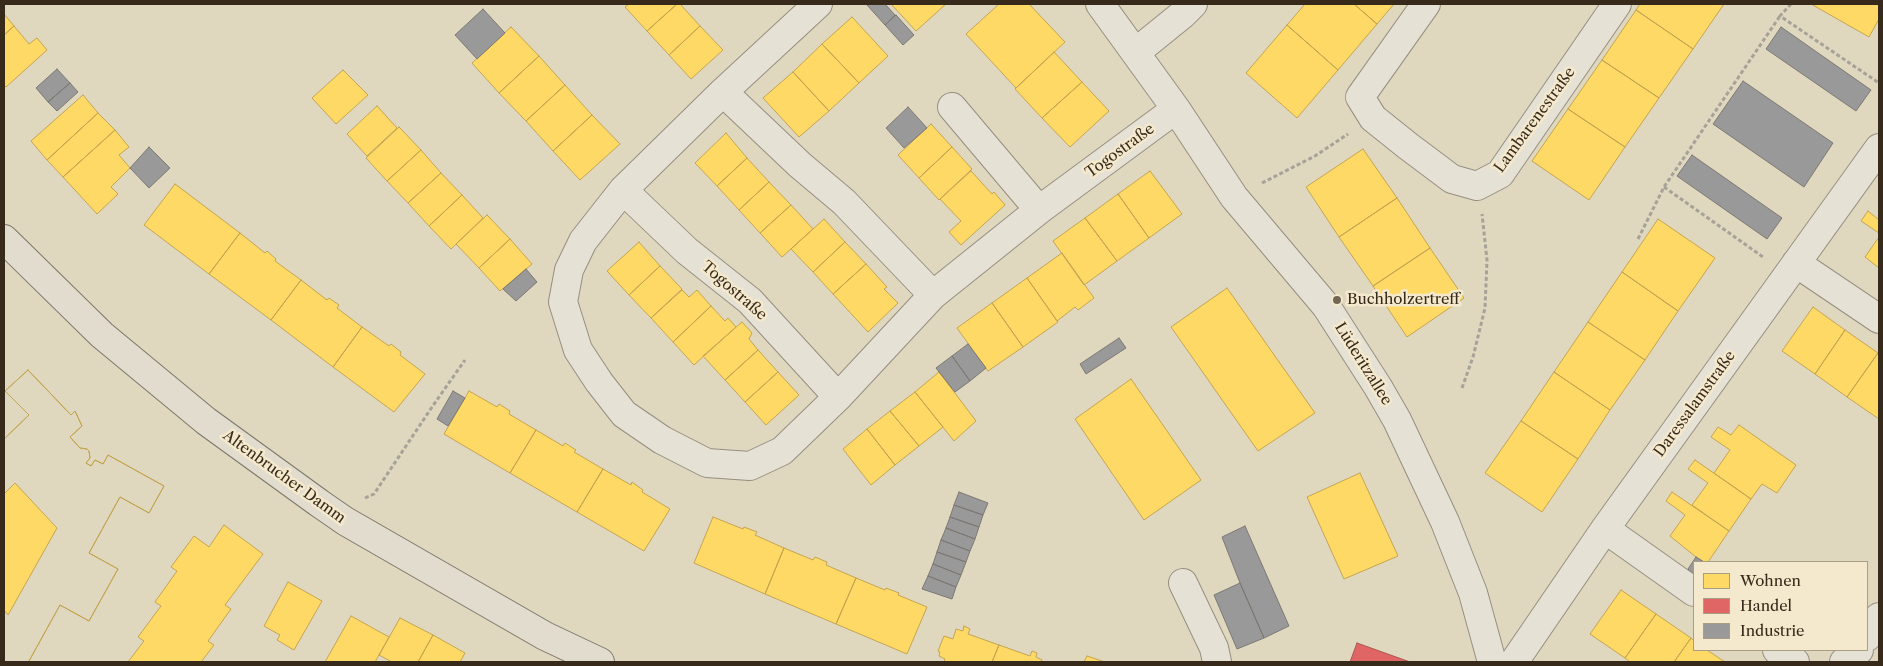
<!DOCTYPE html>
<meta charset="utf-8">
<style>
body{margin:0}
#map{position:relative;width:1883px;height:666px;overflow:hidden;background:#e0d7bf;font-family:"Libre Caslon Text",serif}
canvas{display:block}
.frame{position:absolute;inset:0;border:5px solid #372a1b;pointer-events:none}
.legend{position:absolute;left:1693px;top:561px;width:175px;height:90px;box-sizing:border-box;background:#f4e9cc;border:1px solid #a89d85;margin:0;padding:6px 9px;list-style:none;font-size:15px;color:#372a1b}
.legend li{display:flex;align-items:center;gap:10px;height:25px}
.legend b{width:25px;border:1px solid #a89d85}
</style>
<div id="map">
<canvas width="1883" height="666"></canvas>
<div class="frame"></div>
<ul class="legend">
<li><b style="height:14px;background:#ffd966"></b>Wohnen</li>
<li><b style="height:14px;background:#e06666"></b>Handel</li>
<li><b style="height:14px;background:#999"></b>Industrie</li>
</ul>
</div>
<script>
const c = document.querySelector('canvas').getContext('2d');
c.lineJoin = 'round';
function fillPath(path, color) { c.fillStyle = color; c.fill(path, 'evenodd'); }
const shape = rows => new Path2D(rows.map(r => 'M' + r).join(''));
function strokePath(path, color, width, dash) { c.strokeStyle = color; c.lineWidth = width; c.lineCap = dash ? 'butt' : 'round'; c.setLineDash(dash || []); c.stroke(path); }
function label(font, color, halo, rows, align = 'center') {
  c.font = font + ' "Libre Caslon Text",serif'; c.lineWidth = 5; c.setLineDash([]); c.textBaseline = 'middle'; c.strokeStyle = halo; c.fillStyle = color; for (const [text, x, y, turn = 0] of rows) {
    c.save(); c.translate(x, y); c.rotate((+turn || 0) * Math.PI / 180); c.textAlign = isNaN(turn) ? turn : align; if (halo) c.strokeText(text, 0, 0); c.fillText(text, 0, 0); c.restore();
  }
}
const homes = shape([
 [629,4,677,4,647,31,625,7,629,4],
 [677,4,680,4,700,26,669,55,647,31,677,4],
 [891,4,946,4,916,31,891,4],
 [999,4,1029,4,1065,42,1016,88,966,34,999,4],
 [1305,4,1354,4,1377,24,1338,70,1287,25,1305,4],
 [1354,4,1394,4,1377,24,1354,4],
 [1640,4,1724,4,1693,49,1636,10,1640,4],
 [1811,4,1879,4,1879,19,1869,37,1811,4],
 [1636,10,1693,49,1659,98,1602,60,1636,10],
 [4,14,14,26,4,35,4,14],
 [852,17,888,56,859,83,822,44,852,17],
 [1287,25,1338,70,1297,118,1246,73,1287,25],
 [14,26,29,44,37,38,47,50,6,87,4,85,4,35,14,26],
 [700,26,723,50,691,79,669,55,700,26],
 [511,27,539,56,499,93,472,63,511,27],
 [822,44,859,83,829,111,793,72,822,44],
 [1054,52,1082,82,1042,118,1015,89,1054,52],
 [539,56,565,85,526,121,499,93,539,56],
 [1602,60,1659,98,1625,147,1568,109,1602,60],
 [343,70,368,95,336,124,312,98,343,70],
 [793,72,829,111,799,137,763,98,793,72],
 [1082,82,1109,111,1070,147,1042,118,1082,82],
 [565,85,592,115,553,151,526,121,565,85],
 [83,95,98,113,47,160,31,141,83,95],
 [377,106,397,128,367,156,347,134,377,106],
 [1568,109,1625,147,1589,200,1532,161,1568,109],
 [98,113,115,130,63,177,47,160,98,113],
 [592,115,620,144,580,180,553,151,592,115],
 [931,124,952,147,919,178,898,155,931,124],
 [399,127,421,150,387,181,366,158,399,127],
 [115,130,129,147,119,155,130,168,111,187,118,194,97,214,63,177,115,130],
 [726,133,747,158,717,186,695,163,726,133],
 [952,147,972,169,939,200,919,178,952,147],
 [1363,149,1397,198,1339,237,1306,187,1363,149],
 [421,150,441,173,408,203,387,181,421,150],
 [747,158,769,182,739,210,717,186,747,158],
 [971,171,992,194,994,192,1005,205,961,245,949,232,961,221,940,199,971,171],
 [1150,171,1182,214,1149,238,1118,194,1150,171],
 [441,173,462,195,429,226,408,203,441,173],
 [769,182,791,205,760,233,739,210,769,182],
 [175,184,240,233,209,274,144,225,175,184],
 [1118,194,1149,238,1117,261,1085,218,1118,194],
 [462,195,483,218,451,249,429,226,462,195],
 [1397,198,1430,248,1373,286,1339,237,1397,198],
 [791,205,813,229,782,257,760,233,791,205],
 [1868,211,1879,220,1879,233,1861,221,1868,211],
 [487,215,510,239,479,268,456,244,487,215],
 [1085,218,1117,261,1084,285,1053,241,1085,218],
 [824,219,845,242,813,272,791,249,824,219],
 [1658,219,1715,258,1678,311,1622,272,1658,219],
 [240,233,265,253,267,251,276,259,275,261,301,280,271,320,209,274,240,233],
 [1879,237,1879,268,1865,257,1879,237],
 [510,239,532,264,500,291,479,268,510,239],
 [639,242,660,266,629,295,607,271,639,242],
 [845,242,866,264,833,294,813,272,845,242],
 [1430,248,1464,298,1407,337,1373,286,1430,248],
 [1062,253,1094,298,1078,310,1075,307,1057,321,1027,278,1062,253],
 [866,264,887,287,884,289,898,303,868,332,833,294,866,264],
 [660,266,682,289,651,318,629,295,660,266],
 [1622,272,1678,311,1645,360,1588,322,1622,272],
 [1027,278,1058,322,1023,347,992,303,1027,278],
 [301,280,327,300,329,298,339,305,337,308,362,327,333,367,271,320,301,280],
 [1227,288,1315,413,1258,451,1171,327,1227,288],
 [682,290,689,297,697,290,711,306,673,342,651,318,682,290],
 [992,303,1023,347,988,371,957,328,992,303],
 [711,306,725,321,728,318,736,327,694,365,673,342,711,306],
 [1813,307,1845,330,1815,374,1782,351,1813,307],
 [742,322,752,333,749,339,758,350,725,380,703,356,742,322],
 [1588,322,1645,360,1610,410,1554,372,1588,322],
 [362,327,389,346,391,344,401,352,400,355,425,374,394,412,333,367,362,327],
 [1845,330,1878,353,1847,397,1815,374,1845,330],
 [758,350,778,372,745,402,725,380,758,350],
 [1878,353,1879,354,1879,419,1847,397,1878,353],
 [28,370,71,415,75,411,82,426,70,437,80,448,87,449,89,451,90,458,86,463,91,466,95,460,103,464,108,455,164,486,149,513,120,497,89,553,118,569,89,621,60,605,29,661,32,662,4,662,4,610,8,615,57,528,15,483,4,494,4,439,29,415,5,391,28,370],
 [28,370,71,415,75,411,82,426,70,437,80,448,87,449,89,451,90,458,86,463,91,466,95,460,103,464,108,455,164,486,149,513,120,497,89,553,118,569,89,621,60,605,29,661,32,662,4,662,4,439,29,415,5,391,28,370],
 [778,372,799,395,766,425,745,402,778,372],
 [939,372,976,421,954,441,915,392,939,372],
 [1554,372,1610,410,1578,459,1521,421,1554,372],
 [1131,379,1201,480,1144,520,1075,419,1131,379],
 [469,391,497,407,499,404,510,411,509,414,536,430,510,473,444,434,469,391],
 [915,392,943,427,919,446,890,411,915,392],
 [890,411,919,446,895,465,867,429,890,411],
 [1521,421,1578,459,1542,512,1485,473,1521,421],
 [1739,425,1796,465,1777,493,1762,484,1751,499,1714,473,1730,450,1711,437,1718,427,1731,435,1739,425],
 [867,429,895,465,871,485,843,449,867,429],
 [536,430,563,446,565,443,576,450,574,452,603,469,577,512,510,473,536,430],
 [1695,460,1751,499,1729,531,1692,505,1708,483,1688,469,1695,460],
 [603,469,631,485,632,482,643,490,642,492,670,509,644,551,577,512,603,469],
 [1360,473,1398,556,1344,579,1307,497,1360,473],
 [1672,492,1729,531,1708,562,1704,562,1696,557,1670,536,1685,515,1666,501,1672,492],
 [713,517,743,529,744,527,757,532,755,535,784,548,765,594,694,563,713,517],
 [224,525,263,554,225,605,231,609,208,641,214,645,201,662,128,662,144,641,138,637,161,606,155,602,177,571,171,567,194,536,209,547,224,525],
 [784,548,813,560,815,557,827,562,826,565,856,578,836,624,765,594,784,548],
 [856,578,885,590,886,588,899,593,898,595,927,607,907,654,836,624,856,578],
 [288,582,322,601,294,650,277,640,280,635,264,626,288,582],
 [1621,590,1656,614,1625,658,1590,634,1621,590],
 [1656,614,1691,638,1674,662,1630,662,1625,658,1656,614],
 [351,616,389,637,379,655,375,662,325,662,351,616],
 [400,618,433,635,418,662,392,662,379,655,400,618],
 [964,626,970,629,968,634,999,645,992,662,944,662,945,659,939,656,940,652,938,651,944,636,953,639,956,629,963,631,964,626],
 [433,635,465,653,460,662,418,662,433,635],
 [1691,638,1694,641,1694,650,1707,650,1725,662,1674,662,1691,638],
 [999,645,1030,656,1032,651,1037,653,1036,657,1042,660,1041,662,992,662,999,645],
 [1087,656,1105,662,1084,662,1087,656]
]);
fillPath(homes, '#ffd966');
strokePath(homes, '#c3a450', 1);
const shops = shape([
 [1357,643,1410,662,1350,662,1357,643]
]);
fillPath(shops, '#e06666');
strokePath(shops, '#ad5450', 1);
const industry = shape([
 [868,4,885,4,895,15,885,25,867,5,868,4],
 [483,9,505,33,477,59,455,35,483,9],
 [896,15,914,35,903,45,885,25,896,15],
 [1781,27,1871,90,1856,111,1766,49,1781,27],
 [57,69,70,83,48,102,36,88,57,69],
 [1743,81,1833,143,1804,187,1713,124,1743,81],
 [70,83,78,92,57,111,48,102,70,83],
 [908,107,927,128,904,148,886,128,908,107],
 [149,147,170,168,149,188,130,168,149,147],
 [1692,155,1782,218,1767,239,1677,176,1692,155],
 [526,269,537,282,516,301,503,289,526,269],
 [1119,338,1126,348,1086,374,1080,364,1119,338],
 [968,344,986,368,970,381,952,356,968,344],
 [952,356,970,381,955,392,936,368,952,356],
 [453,391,465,398,448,426,437,419,453,391],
 [959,492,988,503,983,515,954,505,959,492],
 [954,505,983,515,979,527,950,517,954,505],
 [950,517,979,527,975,539,946,528,950,517],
 [1245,526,1289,626,1264,638,1240,583,1222,537,1245,526],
 [946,528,975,539,970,551,941,540,946,528],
 [941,540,970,551,966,562,937,552,941,540],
 [937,552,966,562,961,575,933,564,937,552],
 [1696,557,1704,562,1694,562,1694,574,1688,569,1696,557],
 [933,564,961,575,956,587,928,576,933,564],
 [928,576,956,587,952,599,922,589,928,576],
 [1240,583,1264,638,1237,649,1214,595,1240,583]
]);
fillPath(industry, '#999');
strokePath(industry, '#7c7873', 1);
const minor = shape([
 [818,4,723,92,623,190,583,241,569,270,563,302,578,350,599,382,624,414,662,440,707,463,750,466,782,451,838,397,933,295,1039,210,1176,109],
 [1100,4,1176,109,1234,197,1326,306,1378,387,1397,420,1445,522,1473,593,1492,662],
 [1426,4,1360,97,1373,118,1408,146,1452,179,1477,186,1500,174,1617,4],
 [1136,52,1183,14,1193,4],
 [723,92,800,165,844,202,933,295],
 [952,107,1039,210],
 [623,190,687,251,750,301,838,397],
 [1796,263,1879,319],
 [1605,529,1694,592],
 [1183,583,1214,648,1217,662],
 [1867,637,1879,617],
 [1777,650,1795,662],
 [1514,662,1605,529,1879,148],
 [1844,662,1859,650]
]);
const major = shape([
 [4,239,102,335,206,421,319,503,345,521,545,636,600,662]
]);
strokePath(minor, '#968f80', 30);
strokePath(major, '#7e776a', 30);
strokePath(shape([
 [1791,4,1780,16,1879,83],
 [1262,183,1315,156,1348,134],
 [1664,187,1763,257],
 [1638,239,1664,187,1780,16],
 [1462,388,1473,357,1485,308,1487,260,1482,214],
 [365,498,374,494,432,407,465,360]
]), '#a7a297', 3, [4, 2.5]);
strokePath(minor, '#e6e1d5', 28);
strokePath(major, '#e2dcce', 28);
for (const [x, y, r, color] of [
 [1337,300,5,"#726754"]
]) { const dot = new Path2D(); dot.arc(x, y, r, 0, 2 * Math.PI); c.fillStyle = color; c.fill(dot); strokePath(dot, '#f4e9cc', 2); }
label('15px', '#372a1b', '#f4e9cc', [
 ["Lambarenestraße",1535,120,-54],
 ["Togostraße",1120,151,-36],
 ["Togostraße",734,291,41],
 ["Lüderitzallee",1363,364,58],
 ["Daressalamstraße",1695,404,-54],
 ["Altenbrucher Damm",284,477,36]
]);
label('15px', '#372a1b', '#f4e9cc', [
 ["Buchholzertreff",1347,300]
], 'left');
</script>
